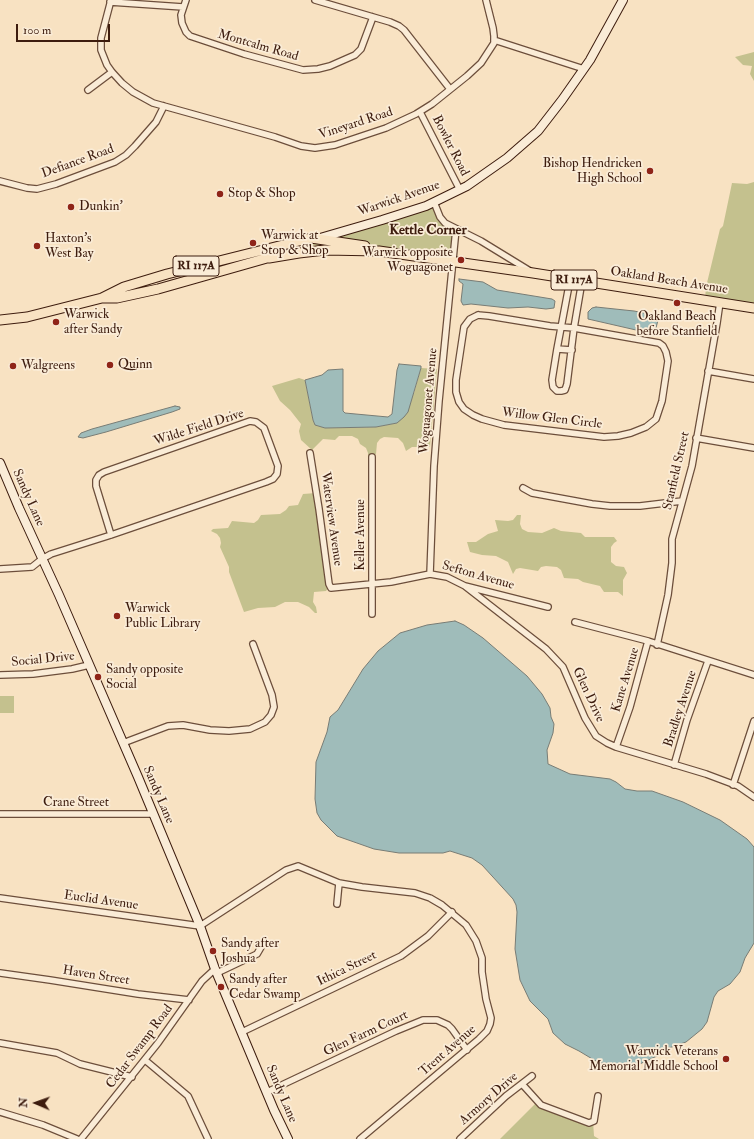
<!DOCTYPE html>
<style>
body{margin:0}
#map{position:relative;width:754px;height:1139px;overflow:hidden;background:#f8e2c2;font-family:"IM FELL Double Pica",serif}
canvas{display:block}
.north{position:absolute;left:16px;top:1083px;width:40px;height:40px;-webkit-text-stroke:3px #faecd7;paint-order:stroke;rotate:272deg;font-size:11px;font-weight:700;line-height:16px;text-align:center;color:#3d1c0e}
.north::after{content:'';display:block;margin:auto;width:14px;height:18px;background:#3d1c0e;clip-path:polygon(50% 0,100% 100%,50% 72%,0 100%)}
.scale{position:absolute;left:16px;top:24px;width:94px;height:18px;box-sizing:border-box;border:2px solid #3d1c0e;border-top:0;padding-left:5px;font-size:12px;line-height:14px;white-space:nowrap;color:#3d1c0e;-webkit-text-stroke:3px #faecd7;paint-order:stroke}
</style>
<div id="map">
<canvas width="754" height="1139"></canvas>
<div class="north">N</div>
<div class="scale">100 m</div>
</div>
<script>
const c = document.querySelector('canvas').getContext('2d');
c.lineJoin = 'round';
function fillPath(path, color) { c.fillStyle = color; c.fill(path, 'evenodd'); }
const shape = rows => new Path2D(rows.map(r => 'M' + r).join(''));
function strokePath(path, color, width, dash) { c.strokeStyle = color; c.lineWidth = width; c.lineCap = dash ? 'butt' : 'round'; c.setLineDash(dash || []); c.stroke(path); }
function label(font, color, halo, rows, align = 'center') {
  c.font = font + ' "IM FELL Double Pica",serif'; c.lineWidth = 3.5; c.setLineDash([]); c.textBaseline = 'middle'; c.strokeStyle = halo; c.fillStyle = color; for (const [text, x, y, turn = 0] of rows) {
    c.save(); c.translate(x, y); c.rotate((+turn || 0) * Math.PI / 180); c.textAlign = isNaN(turn) ? turn : align; if (halo) c.strokeText(text, 0, 0); c.fillText(text, 0, 0); c.restore();
  }
}
fillPath(shape([
 [754,52,754,81,750,74,752,66,743,65,735,57],
 [754,182,754,308,705,299,706,287,720,229,723,226,732,183,747,184],
 [431,206,438,217,454,228,453,261,370,249,310,245],
 [421,368,437,369,430,447,412,447,406,451,403,443,398,438,384,437,380,439,377,443,376,454,372,457,373,468,368,462,368,453,366,448,360,444,358,439,352,436,339,436,335,440,323,439,312,450,301,440,299,431,301,424,290,410,280,401,272,386,299,378,305,380,313,420,315,425,325,428,376,427,397,423,414,393],
 [316,493,329,587,326,591,314,592,313,602,316,607,317,613,315,613,309,607,298,602,285,602,275,607,258,608,244,612,229,572,229,567,220,547,221,543,220,538,217,534,211,531,213,529,228,528,232,521,254,523,258,520,261,515,280,514,286,510,289,506,298,505,303,494],
 [517,515,521,515,520,524,522,529,528,532,542,533,554,528,561,531,581,533,585,537,614,537,617,541,614,543,611,547,611,562,616,566,624,567,627,573,623,580,623,596,618,592,604,592,600,586,583,582,578,579,564,578,561,570,557,567,546,566,541,567,538,571,520,568,516,569,513,574,508,562,496,556,482,555,470,552,467,542,476,542,488,534,498,531,495,520,508,521,513,520],
 [0,696,14,696,14,713,0,713],
 [537,1102,585,1121,593,1121,594,1136,599,1139,500,1139]
]), '#c4c18e');
const water = shape([
 [459,279,483,282,497,290,552,299,555,301,554,308,546,309,528,307,508,308,471,304,463,305,461,301,463,284,459,281,459,279],
 [596,307,634,311,659,316,656,328,650,331,636,330,588,319,588,312,592,308,596,307],
 [399,364,421,366,421,368,408,412,404,417,397,423,376,427,325,428,315,425,313,420,305,380,322,375,328,370,343,369,343,411,345,413,388,417,392,414,397,370,399,364],
 [175,406,180,407,180,409,172,412,106,432,83,438,78,437,81,433,92,429,175,406],
 [455,621,464,625,483,638,527,676,542,694,550,708,551,717,554,724,553,733,547,750,548,764,570,774,610,779,616,782,625,789,637,791,652,791,683,802,720,820,747,839,754,847,754,943,745,958,740,972,730,984,718,991,714,997,707,1022,702,1029,686,1042,666,1049,657,1056,631,1068,621,1069,614,1064,600,1063,594,1060,579,1051,565,1044,553,1033,548,1019,530,1001,520,980,515,949,517,912,516,905,513,899,482,865,472,858,450,851,443,853,399,853,374,849,337,836,321,820,317,813,315,799,316,762,327,732,330,717,338,710,363,669,378,651,400,633,427,625,455,621]
]);
fillPath(water, '#9fbcba');
strokePath(water, '#787c75', 1);
const street = shape([
 [111,0,101,38,101,50,107,65,112,72,122,83,133,92,153,103,275,137,301,146,315,148,335,145,386,128,416,114,432,104,467,76,481,63,494,43,494,36,493,28,486,0],
 [186,0,181,15,182,23,186,32,190,36,244,54,303,70,318,69,330,66,355,55,361,49,373,17],
 [315,0,390,22,399,26,404,30,450,89],
 [110,2,183,7],
 [494,40,584,69],
 [88,90,112,72],
 [420,112,460,190],
 [0,181,27,188,37,189,56,184,115,162,126,155,135,146,156,122,164,106],
 [434,202,440,217,445,223,481,241,530,271],
 [570,280,557,349,552,380,553,387,557,391,561,391,565,390,567,384,574,328,582,281],
 [478,315,489,316,550,326,574,328,659,343,663,346,666,352,668,361,662,401,656,419,646,427,631,433,618,436,604,437,504,425,482,419,473,415,464,409,459,402,456,392,456,380,464,327,470,319,478,315],
 [557,349,572,350],
 [708,371,754,379],
 [696,438,754,448],
 [310,453,319,509,329,584,331,588,391,582,430,574,447,577,465,586,548,607],
 [372,457,372,614],
 [523,488,532,493,543,495,592,504,610,506,640,506,682,501],
 [0,569,32,567,42,559,51,554,111,535,266,482,273,479,277,474,278,466,264,428,256,422,250,421,104,472,99,475,96,480,96,486,111,535],
 [430,574,434,466,439,401,456,229],
 [465,586,546,649,563,667,585,718,596,736,607,743,616,747,706,774,738,786,754,797],
 [575,622,648,641,754,675],
 [657,645,668,595,672,563,672,539,692,466,717,323,720,302],
 [0,675,33,674,72,669,89,665],
 [123,743,168,726,183,725,210,730,229,731,250,729,265,722,271,715,274,707,272,695,253,644],
 [616,747,630,707,648,641],
 [674,765,687,720,708,661],
 [733,785,754,721],
 [0,814,153,814],
 [0,898,200,926,286,870,298,866,339,883,362,887,415,893,430,898,442,905,466,925,476,941,482,958,482,972,486,999,491,1018,490,1024,487,1031,479,1039,360,1139],
 [337,904,339,883],
 [0,973,50,980,138,994,189,1000],
 [217,973,257,954,264,942],
 [242,1032,401,956,428,936,452,912],
 [0,1043,57,1053,80,1064,132,1077],
 [145,1060,188,1096,208,1139],
 [522,1084,541,1105,589,1123,594,1121,598,1096],
 [267,1092,396,1031,423,1020,437,1020,448,1025,452,1029,467,1050],
 [0,1112,43,1125,77,1139],
 [81,1139,158,1043,202,981,215,969],
 [460,1139,506,1096,532,1076]
]);
const secondary = shape([
 [320,238,382,220,426,206,467,186,507,158,538,131,562,100,590,60,623,0],
 [0,463,19,508,59,595,138,777,200,926,215,969,274,1110,288,1139]
]);
const primary = shape([
 [269,258,299,253,325,250,379,251,533,273,754,308],
 [104,298,117,298,158,289,274,256],
 [0,320,27,317,102,298,124,287,167,274,311,238,365,246]
]);
strokePath(street, '#6c4e3b', 8);
strokePath(secondary, '#3d1c0e', 10);
strokePath(primary, '#3d1c0e', 11);
strokePath(street, '#faecd7', 5.5);
strokePath(secondary, '#faecd7', 8);
strokePath(primary, '#f8e2c2', 9);
for (const [x, y, r, color] of [
 [650,171,4,"#8f2418"],
 [220,194,4,"#8f2418"],
 [71,207,4,"#8f2418"],
 [253,243,4,"#8f2418"],
 [37,246,4,"#8f2418"],
 [461,260,4,"#8f2418"],
 [677,303,4,"#8f2418"],
 [56,322,4,"#8f2418"],
 [110,365,4,"#8f2418"],
 [13,366,4,"#8f2418"],
 [117,616,4,"#8f2418"],
 [98,677,4,"#8f2418"],
 [213,951,4,"#8f2418"],
 [221,987,4,"#8f2418"],
 [726,1059,4,"#8f2418"]
]) { const dot = new Path2D(); dot.arc(x, y, r, 0, 2 * Math.PI); c.fillStyle = color; c.fill(dot); strokePath(dot, '#faecd7', 1.5); }
for (const [x, y, w] of [
 [196,266,46],
 [574,280,46]
]) { const box = new Path2D(); box.roundRect(x - w / 2, y - 10, w, 20, 3); c.fillStyle = '#faecd7'; c.fill(box); strokePath(box, '#3d1c0e', 1); }
label('bold 12px', '#3d1c0e', null, [
 ["RI 117A",196,266],
 ["RI 117A",574,280]
]);
label('13px', '#3d1c0e', '#faecd7', [
 ["Montcalm Road",258,46,16],
 ["Vineyard Road",356,124,-18],
 ["Bowler Road",450,146,63],
 ["Defiance Road",78,162,-20],
 ["Warwick Avenue",399,199,-19],
 ["Oakland Beach Avenue",669,281,9],
 ["Woguagonet Avenue",429,401,-85],
 ["Willow Glen Circle",552,419,7],
 ["Wilde Field Drive",199,428,-18],
 ["Stanfield Street",677,471,-77],
 ["Sandy Lane",28,498,66],
 ["Waterview Avenue",331,519,82],
 ["Keller Avenue",361,535,-90],
 ["Sefton Avenue",478,576,16],
 ["Social Drive",43,660,-6],
 ["Kane Avenue",626,680,-73],
 ["Glen Drive",588,695,65],
 ["Bradley Avenue",681,709,-72],
 ["Sandy Lane",158,795,67],
 ["Crane Street",76,803],
 ["Euclid Avenue",101,901,8],
 ["Ithica Street",347,969,-26],
 ["Haven Street",96,976,9],
 ["Glen Farm Court",366,1034,-25],
 ["Cedar Swamp Road",140,1047,-53],
 ["Trent Avenue",448,1051,-41],
 ["Sandy Lane",281,1094,67],
 ["Armory Drive",489,1099,-41]
]);
label('13px', '#3d1c0e', '#faecd7', [
 ["Bishop Hendricken",642,164,"right"],
 ["High School",642,179,"right"],
 ["Stop & Shop",228,194],
 ["Dunkin'",79,207],
 ["Warwick at",261,236],
 ["Stop & Shop",261,251],
 ["Haxton's",45,239],
 ["West Bay",45,254],
 ["Warwick opposite",453,253,"right"],
 ["Woguagonet",453,268,"right"],
 ["Warwick",64,315],
 ["after Sandy",64,330],
 ["Oakland Beach",677,317,"center"],
 ["before Stanfield",677,332,"center"],
 ["Quinn",118,365],
 ["Walgreens",21,366],
 ["Warwick",125,609],
 ["Public Library",125,624],
 ["Sandy opposite",106,670],
 ["Social",106,685],
 ["Sandy after",221,944],
 ["Joshua",221,959],
 ["Sandy after",229,980],
 ["Cedar Swamp",229,995],
 ["Warwick Veterans",718,1052,"right"],
 ["Memorial Middle School",718,1067,"right"]
], 'left');
label('bold 14px', '#3d1c0e', '#faecd7', [
 ["Kettle Corner",428,231]
]);
</script>
